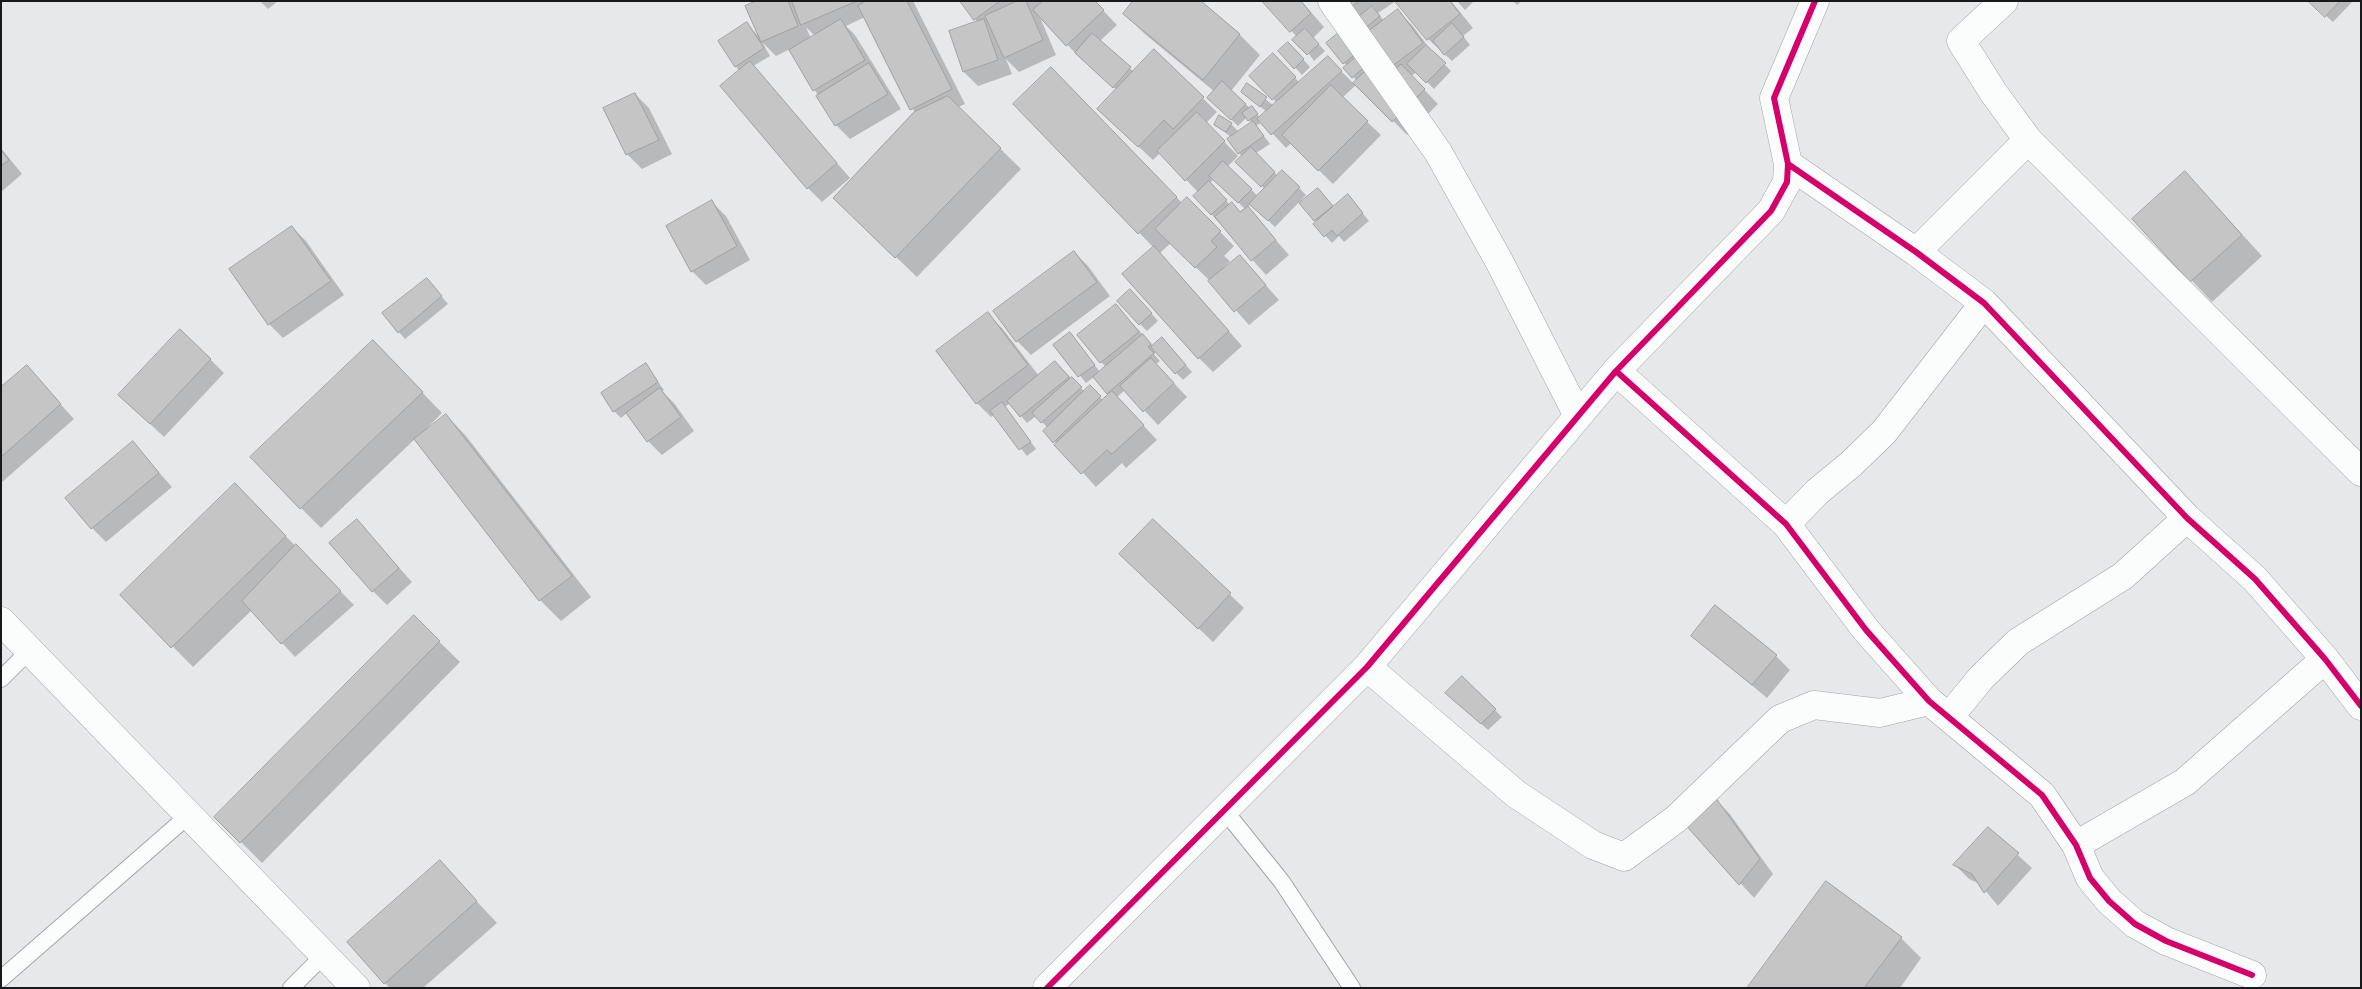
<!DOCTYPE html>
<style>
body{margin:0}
#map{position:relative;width:2362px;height:989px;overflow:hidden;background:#e6e8ea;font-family:"Work Sans",sans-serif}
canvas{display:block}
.frame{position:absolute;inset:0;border:2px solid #18191a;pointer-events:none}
</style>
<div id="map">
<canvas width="2362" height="989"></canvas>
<div class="frame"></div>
</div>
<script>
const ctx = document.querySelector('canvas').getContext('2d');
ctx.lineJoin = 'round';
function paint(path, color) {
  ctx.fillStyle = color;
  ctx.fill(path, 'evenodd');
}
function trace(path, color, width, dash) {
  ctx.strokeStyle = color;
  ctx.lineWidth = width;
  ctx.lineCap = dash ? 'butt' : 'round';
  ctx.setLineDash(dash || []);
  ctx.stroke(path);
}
const shadow = new Path2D(`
 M 260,1 L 278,1 L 268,9 Z
 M 760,1 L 913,1 L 965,104 L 958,107 L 1021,169 L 917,277 L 855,218 L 915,113 L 865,17 L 846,26 L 855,35 L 901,109 L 850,139 L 836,125 L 790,49 L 776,56 L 762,42 L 770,56 L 753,66 L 850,178 L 822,202 L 808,188 L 736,66 L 747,24 L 761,39 ZM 806,27 L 815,36 L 811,39 Z
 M 962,1 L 1094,1 L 1117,25 L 1100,41 L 1134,72 L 1154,51 L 1217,112 L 1206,123 L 1238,156 L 1227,167 L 1258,196 L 1265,189 L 1237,162 L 1242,157 L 1229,139 L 1231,137 L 1215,125 L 1231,124 L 1239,132 L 1252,123 L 1247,117 L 1238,126 L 1209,98 L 1215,92 L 1145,34 L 1124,14 L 1199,1 L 1240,35 L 1260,55 L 1231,91 L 1261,118 L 1267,112 L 1242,92 L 1247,85 L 1274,106 L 1277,103 L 1251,76 L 1273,55 L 1300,83 L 1328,58 L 1354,84 L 1357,81 L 1345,68 L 1348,66 L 1344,63 L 1352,24 L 1334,1 L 1396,1 L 1378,13 L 1384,21 L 1398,11 L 1412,25 L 1433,53 L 1451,71 L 1434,89 L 1417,72 L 1411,76 L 1438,104 L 1407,135 L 1357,84 L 1342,98 L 1381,135 L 1333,184 L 1291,143 L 1286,148 L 1262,122 L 1256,126 L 1270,144 L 1256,153 L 1278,176 L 1282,171 L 1306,195 L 1275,227 L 1251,204 L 1247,207 L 1289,255 L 1266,275 L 1195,196 L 1198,192 L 1160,153 L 1153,160 L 1113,123 L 1117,90 L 1081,59 L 1039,15 L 1056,55 L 1019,72 L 1006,59 L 1012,74 L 978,86 L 964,72 L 951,32 L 978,23 ZM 1214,179 L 1245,209 L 1241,213 L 1230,205 L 1210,183 Z
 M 1264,1 L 1301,1 L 1324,27 L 1313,38 L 1325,51 L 1314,61 L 1297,37 Z
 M 1397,1 L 1451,1 L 1473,28 L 1463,36 L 1470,45 L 1452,61 L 1428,39 Z
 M 1457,1 L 1474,1 L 1465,10 Z
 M 1513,1 L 1522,1 L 1517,5 Z
 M 2310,1 L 2353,1 L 2333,22 Z
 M 1295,50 L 1310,67 L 1302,75 L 1280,51 Z
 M 1072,89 L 1182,203 L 1187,198 L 1234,246 L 1224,256 L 1230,261 L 1224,267 L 1226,268 L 1240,256 L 1279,300 L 1249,325 L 1210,281 L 1171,243 L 1160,253 L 1242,346 L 1213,372 L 1199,358 L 1154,248 L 1015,104 Z
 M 635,94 L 649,108 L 672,154 L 642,169 L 628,155 L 605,109 Z
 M 1,148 L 22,174 L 1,192 Z
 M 2205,194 L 2262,256 L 2212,302 L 2134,219 Z
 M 1324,196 L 1334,208 L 1354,203 L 1369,221 L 1344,242 L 1339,236 L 1332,243 L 1315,224 L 1317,222 L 1301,203 Z
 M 712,202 L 726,216 L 750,260 L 706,285 L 692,271 Z
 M 292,227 L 306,241 L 344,295 L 283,338 L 269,324 Z
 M 1074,252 L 1088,266 L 1110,296 L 1031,355 L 1017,341 Z
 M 427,279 L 448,304 L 405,339 L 399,332 Z
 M 1137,297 L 1158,321 L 1147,331 L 1140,324 Z
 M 1116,305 L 1153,346 L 1168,345 L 1192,372 L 1183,380 L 1157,352 L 1154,354 L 1160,361 L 1156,364 L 1187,397 L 1158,425 L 1125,390 L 1117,397 L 1157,440 L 1126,468 L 1122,463 L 1096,487 L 1045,431 L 1048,428 L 1036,416 L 1027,423 L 1010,403 L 1005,407 L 1036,449 L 1027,456 L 994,415 L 991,417 L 977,403 L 988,314 L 1002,328 L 1039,376 L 1062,369 L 1085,392 L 1090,387 L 1103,400 L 1110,395 L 1094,377 L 1086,383 L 1055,345 L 1076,341 L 1100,372 L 1106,367 L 1101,362 Z
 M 210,359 L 224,373 L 164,437 L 134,409 Z
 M 393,362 L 442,413 L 427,428 L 428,429 L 446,415 L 466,436 L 591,597 L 561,621 L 540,600 L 415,439 L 321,528 L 301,508 Z
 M 646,365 L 664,390 L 662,391 L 674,403 L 694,431 L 662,455 L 648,441 L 627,413 L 621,418 L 614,411 Z
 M 26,366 L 74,419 L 1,483 L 1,388 Z
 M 133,443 L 172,487 L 106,542 L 92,528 Z
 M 235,485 L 354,605 L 295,657 L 252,610 L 193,667 L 122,595 Z
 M 357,521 L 412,582 L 387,605 L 373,591 Z
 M 1153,521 L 1244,608 L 1213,642 L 1135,568 Z
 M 414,617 L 460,662 L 262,863 L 216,817 Z
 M 1692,635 L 1776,656 L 1790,670 L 1767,698 Z
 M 1462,677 L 1502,717 L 1488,730 L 1453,699 Z
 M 1715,799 L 1729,813 L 1773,874 L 1754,898 L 1684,821 Z
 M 1988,828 L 2032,868 L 1998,906 L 1980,884 L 1969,879 L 1955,865 Z
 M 440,862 L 497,923 L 423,988 L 390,988 L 385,983 Z
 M 1901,938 L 1921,958 L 1900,988 L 1749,988 Z`);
const building = new Path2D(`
 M 756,1 L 788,1 L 798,26 L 761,42 L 745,6 Z
 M 792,1 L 857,1 L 801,25 Z
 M 866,1 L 907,1 L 952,89 L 910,110 L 858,6 Z
 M 960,1 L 1000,1 L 974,20 Z
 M 1017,1 L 1026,1 L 1043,40 L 1004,58 L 985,16 Z
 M 1043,1 L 1095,1 L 1104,10 L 1066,46 L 1033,10 Z
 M 1133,1 L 1201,1 L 1240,34 L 1203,80 L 1123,14 Z
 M 1262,1 L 1301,1 L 1311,13 L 1290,32 Z
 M 1332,1 L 1360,1 L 1340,14 Z
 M 1395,1 L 1450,1 L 1460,14 L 1427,40 Z
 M 2308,1 L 2340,1 L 2325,17 Z
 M 1372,6 L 1380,16 L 1353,38 L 1362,49 L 1343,64 L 1326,43 Z
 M 1398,9 L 1423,43 L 1391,67 L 1357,40 Z
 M 841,19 L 865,60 L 813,91 L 789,50 Z
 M 984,19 L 998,60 L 963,72 L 949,31 Z
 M 747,22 L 764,48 L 735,67 L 718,41 Z
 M 1452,23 L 1464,37 L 1444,55 L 1433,41 Z
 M 1305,28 L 1319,44 L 1307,55 L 1292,40 Z
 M 1092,33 L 1131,67 L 1113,88 L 1075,53 Z
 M 1288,42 L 1304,59 L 1294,69 L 1278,51 Z
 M 1426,45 L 1446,63 L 1426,83 L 1407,64 Z
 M 1154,49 L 1204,97 L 1173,129 L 1164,120 L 1138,147 L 1097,109 Z
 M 1362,52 L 1371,61 L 1352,78 L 1343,68 Z
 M 1273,53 L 1296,77 L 1272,100 L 1249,76 Z
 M 1328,56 L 1342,71 L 1271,135 L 1257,119 Z
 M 1379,58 L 1392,72 L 1401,64 L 1425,89 L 1392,122 L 1353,83 Z
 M 750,61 L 837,163 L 807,189 L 720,86 Z
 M 869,63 L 888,94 L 835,126 L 816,96 Z
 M 1051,67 L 1177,197 L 1138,234 L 1013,104 Z
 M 1222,81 L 1246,104 L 1231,120 L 1207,98 Z
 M 1247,83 L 1267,97 L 1260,107 L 1241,92 Z
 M 1331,85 L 1368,121 L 1318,171 L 1282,135 Z
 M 635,93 L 659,140 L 626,155 L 603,108 Z
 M 948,96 L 1001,148 L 895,258 L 833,198 L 914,112 Z
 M 1252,106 L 1258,114 L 1248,121 L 1242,113 Z
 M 1197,112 L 1225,141 L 1185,181 L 1157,151 Z
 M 1219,115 L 1232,123 L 1226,132 L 1214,125 Z
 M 1253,121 L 1264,136 L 1238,154 L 1227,139 Z
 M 1251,147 L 1275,172 L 1261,187 L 1235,162 Z
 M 1,150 L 9,160 L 1,166 Z
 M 1223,161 L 1252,189 L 1238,203 L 1209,176 Z
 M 1282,170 L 1300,187 L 1268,221 L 1249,204 Z
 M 2185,171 L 2242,235 L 2190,282 L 2132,219 Z
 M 1209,181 L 1227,200 L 1211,215 L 1193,196 Z
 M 1318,188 L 1333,206 L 1314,221 L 1299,203 Z
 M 1348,194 L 1363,213 L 1337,236 L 1332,230 L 1324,237 L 1313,224 Z
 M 1187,197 L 1221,231 L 1211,241 L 1217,247 L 1195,268 L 1155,229 Z
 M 712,200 L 737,246 L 691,272 L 666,226 Z
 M 1232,202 L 1240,212 L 1248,206 L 1276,240 L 1251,261 L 1215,217 Z
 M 292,226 L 331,281 L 268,325 L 229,269 Z
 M 1154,246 L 1229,331 L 1198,359 L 1122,274 Z
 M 1074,251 L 1097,282 L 1016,342 L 993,311 Z
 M 1240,255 L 1266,285 L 1234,312 L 1208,281 Z
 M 427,278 L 442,296 L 398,333 L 382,313 Z
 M 1130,289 L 1152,313 L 1139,325 L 1117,301 Z
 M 1116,304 L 1139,332 L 1100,363 L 1077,335 Z
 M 988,312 L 1028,365 L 976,404 L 936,351 Z
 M 180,329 L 211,359 L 150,424 L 118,395 Z
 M 1070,332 L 1095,365 L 1078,377 L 1053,345 Z
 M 1143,334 L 1151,344 L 1148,347 L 1154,353 L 1107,394 L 1093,377 Z
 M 1162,337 L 1186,365 L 1175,374 L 1151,347 Z
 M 373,340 L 423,392 L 300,509 L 250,457 Z
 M 1151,358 L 1174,383 L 1143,412 L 1120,386 Z
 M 1055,361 L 1069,377 L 1020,417 L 1007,401 Z
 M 646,363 L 658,382 L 613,412 L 601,393 Z
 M 27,365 L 61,404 L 1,457 L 1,387 Z
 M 1072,377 L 1082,387 L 1041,423 L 1032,413 Z
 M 1090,385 L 1101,396 L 1053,443 L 1043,431 Z
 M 660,388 L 681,417 L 647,442 L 626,413 Z
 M 1112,391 L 1144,425 L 1112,454 L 1107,450 L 1081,474 L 1054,445 Z
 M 1002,402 L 1031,442 L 1019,450 L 990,411 Z
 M 446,414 L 572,576 L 539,601 L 414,439 Z
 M 133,441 L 159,473 L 91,529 L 65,498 Z
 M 235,483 L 286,536 L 171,648 L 120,595 Z
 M 357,519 L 399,568 L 372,592 L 329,543 Z
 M 1153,519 L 1231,593 L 1198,629 L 1119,554 Z
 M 296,544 L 341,591 L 281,644 L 242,601 Z
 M 1715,605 L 1777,655 L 1752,685 L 1691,636 Z
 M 414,615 L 440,641 L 240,843 L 214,817 Z
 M 1462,676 L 1496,709 L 1481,724 L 1445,693 Z
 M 1715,797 L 1760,859 L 1739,885 L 1682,821 Z
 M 1988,827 L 2019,853 L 1984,893 L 1972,874 L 1953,865 Z
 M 440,860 L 477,901 L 384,984 L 347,942 Z
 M 1826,881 L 1902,937 L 1864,988 L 1747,988 Z`);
const service = new Path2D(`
 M 1,679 L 30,650
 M 1225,811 L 1282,882 L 1352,988
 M 1,979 L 189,815
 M 291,988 L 325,954`);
const minor = new Path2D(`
 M 1332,1 L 1438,152 L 1499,261 L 1578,416
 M 2028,140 L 2361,472
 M 1788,164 L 1916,252 L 1984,303 L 2187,518 L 2255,579 L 2325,659 L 2361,706
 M 1916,252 L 2028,140 L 1993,92 L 1961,41 L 2004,1
 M 1616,371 L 1786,524 L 1866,630 L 1929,701 L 2042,795 L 2076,845 L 2090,878 L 2109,901 L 2135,924 L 2166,941 L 2252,975
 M 1786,524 L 1817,492 L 1851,464 L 1884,432 L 1984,303
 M 1,621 L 356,988
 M 1367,667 L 1516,794 L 1593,845 L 1624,857 L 1676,819 L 1780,719 L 1814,705 L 1880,713 L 1929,701
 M 1949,717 L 1981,678 L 2018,642 L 2123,576 L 2187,518
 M 2076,845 L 2185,782 L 2325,659
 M 1047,988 L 1367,667 L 1616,371 L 1771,211 L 1787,182 L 1788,164 L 1774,98 L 1815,1`);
const cycleway = new Path2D(`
 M 1788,164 L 1916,252 L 1984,303 L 2187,518 L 2255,579 L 2325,659 L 2361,706
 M 1616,371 L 1786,524 L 1866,630 L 1929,701 L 2042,795 L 2076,845 L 2090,878 L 2109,901 L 2135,924 L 2166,941 L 2252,975
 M 1047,988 L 1367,667 L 1616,371 L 1771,211 L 1787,182 L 1788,164 L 1774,98 L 1815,1`);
paint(shadow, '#0003');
paint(building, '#c6c5c6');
trace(building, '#a1a0a1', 1);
trace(service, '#a3a4a6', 18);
trace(minor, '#a3a4a6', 29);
trace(service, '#fbfcfc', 16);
trace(minor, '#fbfcfc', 28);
trace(cycleway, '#d6006c', 6);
</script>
